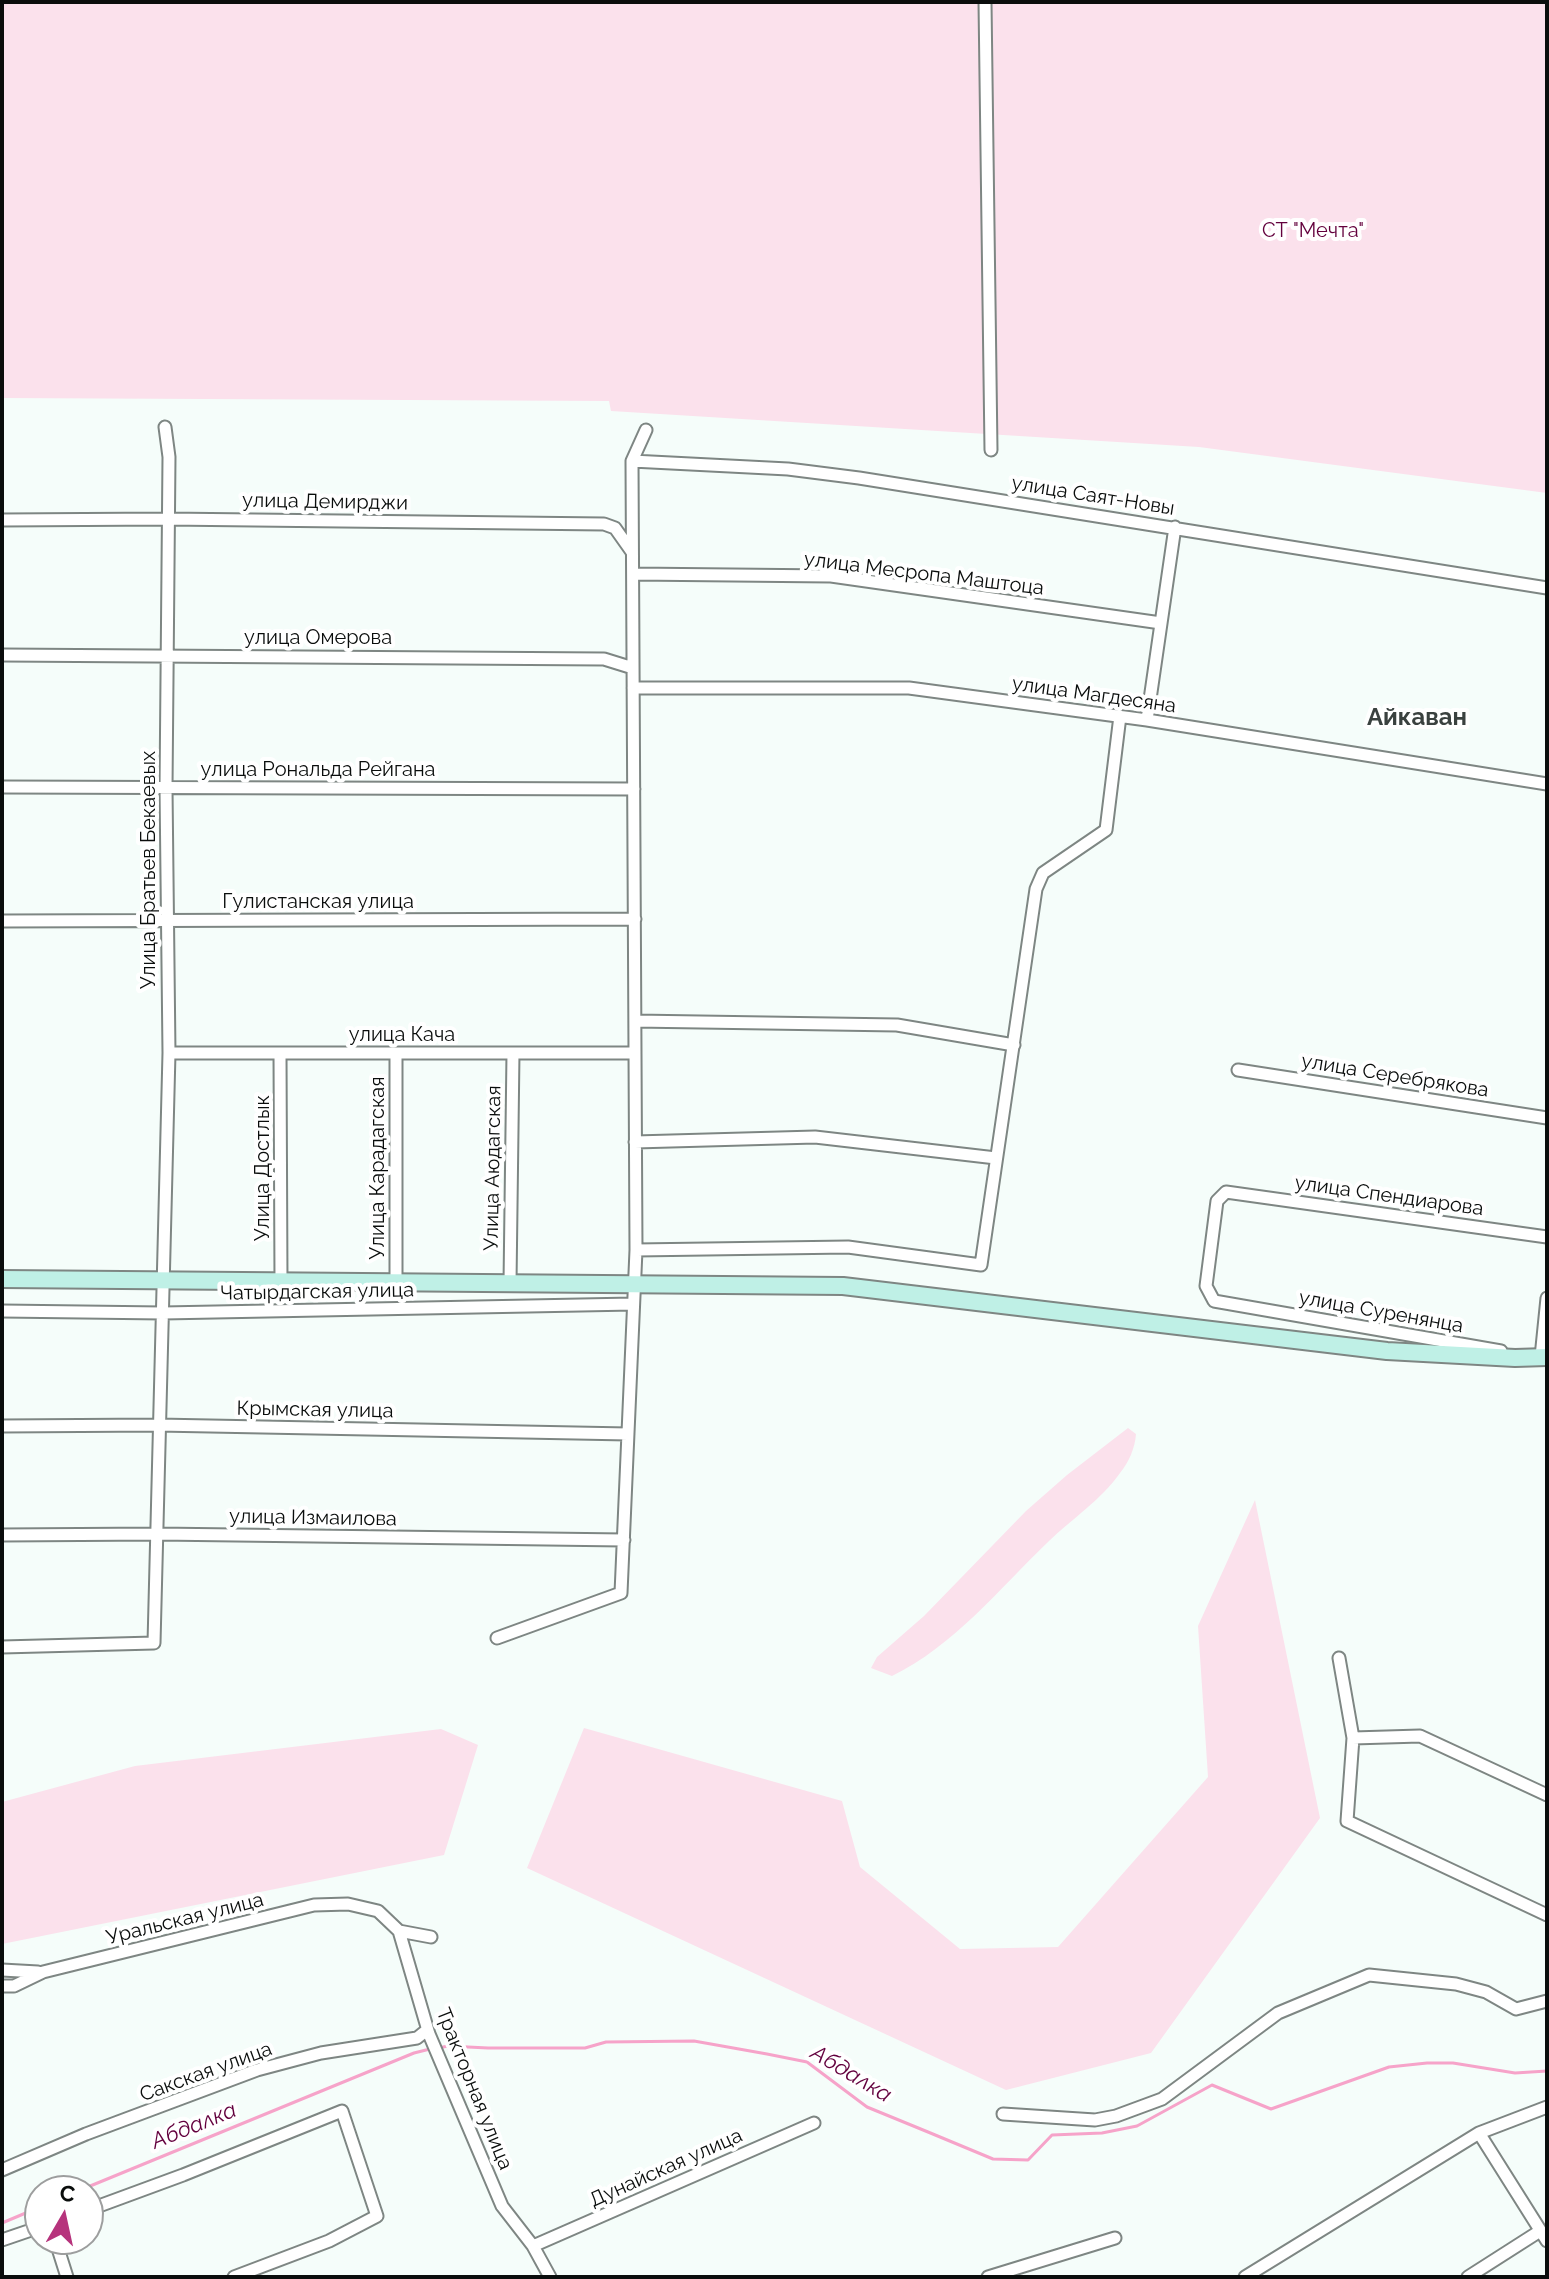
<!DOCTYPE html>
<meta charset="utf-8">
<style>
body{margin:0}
#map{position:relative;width:1549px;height:2279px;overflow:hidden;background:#f5fdfa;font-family:Raleway,sans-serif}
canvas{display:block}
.frame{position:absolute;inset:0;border:4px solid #0a0d0c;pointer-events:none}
.north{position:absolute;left:24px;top:2175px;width:80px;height:80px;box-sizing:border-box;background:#fff;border:2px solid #9d9e9e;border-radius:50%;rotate:9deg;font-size:22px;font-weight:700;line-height:32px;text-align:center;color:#0a0d0c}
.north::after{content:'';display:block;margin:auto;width:28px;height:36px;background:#b6337c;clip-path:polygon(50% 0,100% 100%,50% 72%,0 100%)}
</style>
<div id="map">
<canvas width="1549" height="2279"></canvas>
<div class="frame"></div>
<div class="north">С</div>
</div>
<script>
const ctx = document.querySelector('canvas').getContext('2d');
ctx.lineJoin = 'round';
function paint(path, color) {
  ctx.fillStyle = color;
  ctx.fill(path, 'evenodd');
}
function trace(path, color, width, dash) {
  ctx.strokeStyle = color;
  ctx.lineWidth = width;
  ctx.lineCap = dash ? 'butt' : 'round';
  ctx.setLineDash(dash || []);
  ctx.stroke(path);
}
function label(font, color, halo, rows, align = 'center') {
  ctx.font = font + ' Raleway,sans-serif';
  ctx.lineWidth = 8;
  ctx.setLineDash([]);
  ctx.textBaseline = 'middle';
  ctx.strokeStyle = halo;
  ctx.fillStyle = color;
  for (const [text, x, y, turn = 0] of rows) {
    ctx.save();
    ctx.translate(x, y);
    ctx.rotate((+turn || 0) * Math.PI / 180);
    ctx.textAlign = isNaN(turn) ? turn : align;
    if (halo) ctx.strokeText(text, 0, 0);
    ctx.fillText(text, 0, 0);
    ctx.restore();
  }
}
const green = new Path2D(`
 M 2,2 L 1547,2 L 1547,493 L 1199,447 L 611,411 L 609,401 L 2,398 Z
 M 1128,1428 L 1136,1434 C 1135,1448 1129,1462 1120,1473 C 1102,1499 1072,1519 1049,1541 C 1000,1588 954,1646 892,1676 L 871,1668 L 877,1657 L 924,1616 L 1026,1511 L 1067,1475 Z
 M 1255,1500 L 1320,1818 L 1151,2053 L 1006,2090 L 527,1868 L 584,1728 L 842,1801 L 860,1867 L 960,1949 L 1058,1947 L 1208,1777 L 1198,1626 Z
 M 441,1729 L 478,1745 L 444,1855 L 2,1944 L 2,1802 L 135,1766 Z`);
const stream = new Path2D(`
 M 438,2048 L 448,2046 L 488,2048 L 585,2048 L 606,2042 L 694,2041 L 767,2054 L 807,2062 L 867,2107 L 928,2132 L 993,2159 L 1028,2160 L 1052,2135 L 1102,2133 L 1137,2126 L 1212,2085 L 1271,2109 L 1389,2067 L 1427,2063 L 1453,2063 L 1515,2073 L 1547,2071
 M 78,2191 L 414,2053 L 430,2049
 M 2,2223 L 40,2207`);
const minor = new Path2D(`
 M 985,2 L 991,450
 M 632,461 L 788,469 L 859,478 L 1547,588
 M 2,520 L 167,519 L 604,524 L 615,528 L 632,552
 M 633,574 L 831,576 L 1161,623
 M 2,655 L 604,659 L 633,668
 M 633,688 L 909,688 L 1147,720 L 1547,784
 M 1147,720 L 1175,527
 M 2,787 L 634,789
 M 2,921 L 635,919
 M 635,1021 L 897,1025 L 1014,1045
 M 169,1053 L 635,1053
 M 280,1053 L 281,1282
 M 1238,1070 L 1547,1118
 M 635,1142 L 815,1137 L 996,1158
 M 636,1250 L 848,1247 L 981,1265 L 1036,889 L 1043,873 L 1106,830 L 1120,716
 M 396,1283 L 396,1053
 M 510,1283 L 513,1053
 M 2,1311 L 163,1313 L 633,1304
 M 1501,1351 L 1214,1301 L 1206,1286 L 1217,1201 L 1226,1192 L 1547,1237
 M 1537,1357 L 1541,1357 L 1547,1298
 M 2,1426 L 158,1425 L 628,1434
 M 2,1535 L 158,1534 L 624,1540
 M 497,1638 L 621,1593 L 636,1250 L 632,461 L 646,430
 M 2,1647 L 154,1643 L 169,1053 L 166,788 L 169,457 L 165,427
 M 1339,1658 L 1353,1738 L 1347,1821 L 1547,1915
 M 1353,1738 L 1420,1736 L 1547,1795
 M 399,1931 L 431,1937
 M 2,1970 L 38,1972
 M 2,1986 L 14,1986 L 43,1972 L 314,1905 L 348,1904 L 378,1911 L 399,1931 L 429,2034 L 502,2206 L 533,2246 L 550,2277
 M 1003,2114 L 1095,2120 L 1116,2116 L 1162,2099 L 1278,2013 L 1369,1975 L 1456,1984 L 1486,1992 L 1516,2009 L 1547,2001
 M 1479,2133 L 1547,2241
 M 2,2170 L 86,2134 L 257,2070 L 321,2053 L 417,2038 L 427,2030
 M 88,2210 L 183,2175 L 342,2111 L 377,2216 L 329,2241 L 234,2277
 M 55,2239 L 67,2277
 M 2,2240 L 40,2227
 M 533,2246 L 814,2123
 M 988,2277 L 1115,2238
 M 1245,2277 L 1479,2133 L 1547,2107
 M 1468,2277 L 1540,2231`);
const secondary = new Path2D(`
 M 2,1279 L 843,1286 L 1387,1351 L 1515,1358 L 1547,1357`);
const parkNames = [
 ["СТ \"Мечта\"",1313,231]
];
const streetNames = [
 ["улица Саят-Новы",1093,496,9],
 ["улица Демирджи",325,502,1],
 ["улица Месропа Маштоца",924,574,7],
 ["улица Омерова",318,638],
 ["улица Магдесяна",1094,695,8],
 ["улица Рональда Рейгана",318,770],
 ["Улица Братьев Бекаевых",149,870,-90],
 ["Гулистанская улица",318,902],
 ["улица Кача",402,1035],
 ["улица Серебрякова",1395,1076,9],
 ["Улица Достлык",263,1168,-90],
 ["Улица Карадагская",378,1168,-90],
 ["Улица Аюдагская",493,1168,-89],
 ["улица Спендиарова",1389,1196,8],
 ["Чатырдагская улица",317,1292,-1],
 ["улица Суренянца",1381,1312,10],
 ["Крымская улица",315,1410,1],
 ["улица Измаилова",313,1518,1],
 ["Уральская улица",185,1919,-14],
 ["Сакская улица",206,2072,-20],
 ["Тракторная улица",474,2089,68],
 ["Дунайская улица",666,2168,-24]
];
const waterNames = [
 ["Абдалка",851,2074,31],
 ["Абдалка",194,2126,-22]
];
const quarterNames = [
 ["Айкаван",1417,718]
];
paint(green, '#fbe1ec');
trace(stream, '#f6a3c9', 3);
trace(minor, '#7e8683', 15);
trace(secondary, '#7e8683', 20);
trace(minor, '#fff', 11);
trace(secondary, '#bff0e6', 16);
label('20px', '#63003d', '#fff', parkNames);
label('20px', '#0a0d0c', '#fff', streetNames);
label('italic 22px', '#63003e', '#fff', waterNames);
label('bold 24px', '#3a413f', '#fff', quarterNames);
</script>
